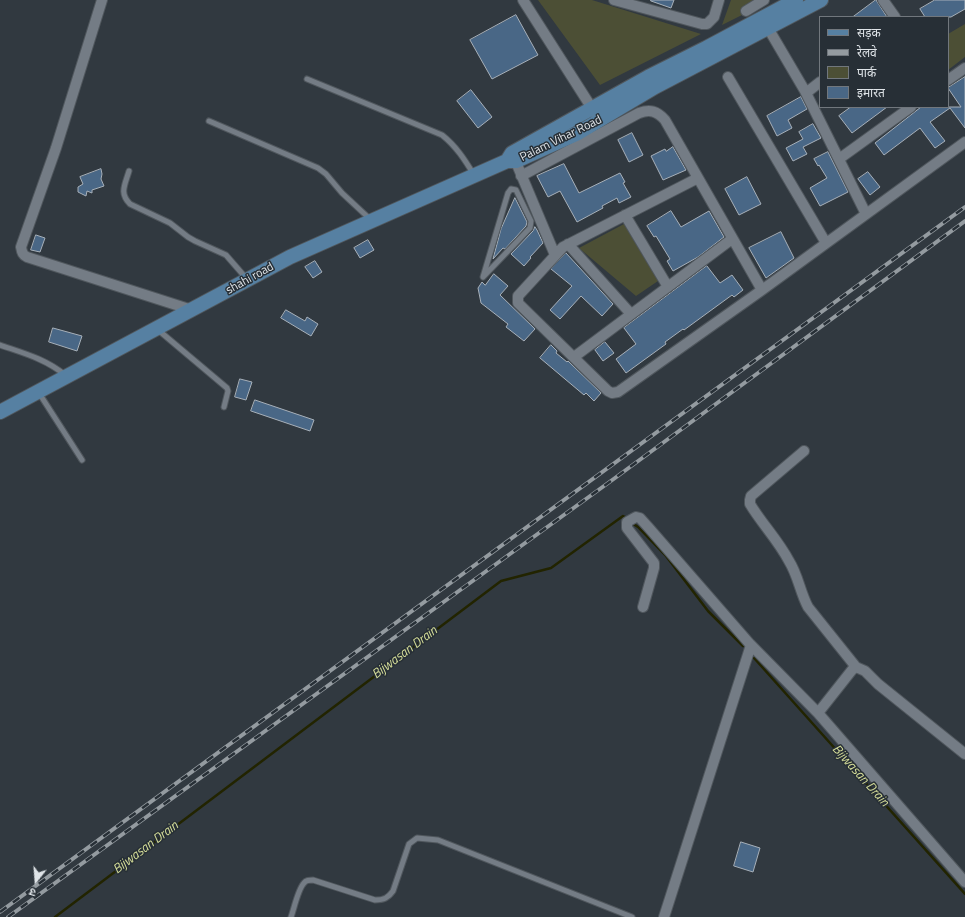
<!DOCTYPE html>
<meta charset="utf-8">
<style>
body{margin:0}
#map{position:relative;width:965px;height:917px;overflow:hidden;background:#313940;font-family:"Titillium Web","Noto Sans Devanagari",sans-serif}
canvas{display:block}
.legend{position:absolute;left:819px;top:16px;width:130px;height:92px;box-sizing:border-box;background:#272f36;border:1px solid #71777d;margin:0;padding:5px 7px;list-style:none;font-size:12px;color:#dfe4e8}
.legend li{display:flex;align-items:center;gap:8px;height:20px}
.legend b{width:20px;border:1px solid #71777d}
.north{position:absolute;left:16px;top:861px;width:40px;height:40px;-webkit-text-stroke:3px #272f36;paint-order:stroke;rotate:197deg;font-size:11px;font-weight:700;line-height:16px;text-align:center;color:#dfe4e8}
.north::after{content:'';display:block;margin:auto;width:14px;height:18px;background:#dfe4e8;clip-path:polygon(50% 0,100% 100%,50% 72%,0 100%)}
</style>
<div id="map">
<canvas width="965" height="917"></canvas>
<ul class="legend">
<li><b style="height:5px;background:#5680a2"></b>सड़क</li>
<li><b style="height:5px;background:#949ba0"></b>रेलवे</li>
<li><b style="height:11px;background:#4c4f35"></b>पार्क</li>
<li><b style="height:11px;background:#496786"></b>इमारत</li>
</ul>
<div class="north">उ</div>
</div>
<script>
const ctx = document.querySelector('canvas').getContext('2d');
ctx.lineJoin = 'round';
function paint(path, color) {
  ctx.fillStyle = color;
  ctx.fill(path, 'evenodd');
}
function trace(path, color, width, dash) {
  ctx.strokeStyle = color;
  ctx.lineWidth = width;
  ctx.lineCap = dash ? 'butt' : 'round';
  ctx.setLineDash(dash || []);
  ctx.stroke(path);
}
function label(font, color, halo, rows, align = 'center') {
  ctx.font = font + ' "Titillium Web",sans-serif';
  ctx.lineWidth = 3;
  ctx.setLineDash([]);
  ctx.textBaseline = 'middle';
  ctx.strokeStyle = halo;
  ctx.fillStyle = color;
  for (const [text, x, y, turn = 0] of rows) {
    ctx.save();
    ctx.translate(x, y);
    ctx.rotate((+turn || 0) * Math.PI / 180);
    ctx.textAlign = isNaN(turn) ? turn : align;
    if (halo) ctx.strokeText(text, 0, 0);
    ctx.fillText(text, 0, 0);
    ctx.restore();
  }
}
const green = new Path2D(`
 M 538,0 L 592,0 L 701,34 L 600,85 Z
 M 731,0 L 759,0 L 762,5 L 722,25 Z
 M 965,24 L 965,57 L 948,70 L 948,34 Z
 M 624,224 L 658,281 L 636,296 L 579,248 Z`);
const stream = new Path2D(`
 M 632,523 L 638,527 L 666,556 L 708,611 L 743,646
 M 754,658 L 965,894
 M 55,917 L 501,581 L 551,568 L 623,516 L 627,518`);
const building = new Path2D(`
 M 651,0 L 674,0 L 671,8 L 651,1 Z
 M 876,0 L 887,17 L 853,17 Z
 M 935,0 L 965,0 L 965,9 L 951,17 L 925,17 L 920,9 Z
 M 516,15 L 538,55 L 492,79 L 470,40 Z
 M 965,77 L 965,128 L 950,108 L 930,122 L 945,141 L 935,148 L 920,128 L 884,155 L 875,143 L 921,107 L 961,107 L 948,88 Z
 M 471,90 L 492,117 L 478,128 L 457,101 Z
 M 801,97 L 807,109 L 788,120 L 792,128 L 777,136 L 767,116 Z
 M 851,107 L 887,107 L 852,133 L 839,116 Z
 M 813,124 L 821,138 L 803,147 L 807,154 L 793,161 L 786,148 L 803,139 L 799,132 Z
 M 632,133 L 643,155 L 629,162 L 618,140 Z
 M 673,147 L 686,170 L 663,180 L 651,156 L 665,149 L 666,151 Z
 M 828,152 L 848,192 L 820,206 L 810,188 L 827,178 L 819,165 L 818,166 L 814,159 Z
 M 564,164 L 579,193 L 620,173 L 625,182 L 623,183 L 631,197 L 619,203 L 617,198 L 602,206 L 603,208 L 577,222 L 560,191 L 548,197 L 537,176 Z
 M 101,169 L 102,174 L 101,179 L 104,186 L 92,190 L 92,193 L 87,191 L 86,196 L 78,192 L 78,187 L 83,184 L 80,177 Z
 M 868,172 L 880,187 L 870,195 L 858,179 Z
 M 747,177 L 761,204 L 739,215 L 725,189 Z
 M 515,198 L 527,222 L 526,226 L 505,249 L 503,248 L 493,259 L 501,229 Z
 M 671,211 L 681,227 L 709,211 L 724,237 L 698,257 L 673,271 L 667,261 L 670,259 L 656,236 L 654,237 L 647,226 Z
 M 535,227 L 537,230 L 543,243 L 530,257 L 531,258 L 524,266 L 511,254 L 533,231 Z
 M 781,232 L 794,258 L 766,278 L 749,248 Z
 M 36,235 L 45,238 L 40,252 L 31,250 Z
 M 368,240 L 374,250 L 360,258 L 354,248 Z
 M 566,253 L 613,304 L 602,316 L 581,296 L 560,319 L 550,310 L 572,286 L 551,269 Z
 M 315,261 L 322,272 L 313,278 L 305,267 Z
 M 707,266 L 720,283 L 732,275 L 743,290 L 734,297 L 732,295 L 684,330 L 683,329 L 665,342 L 666,344 L 626,373 L 616,359 L 636,344 L 624,328 Z
 M 494,274 L 508,286 L 500,295 L 535,329 L 524,341 L 506,327 L 508,324 L 481,303 L 478,288 L 482,282 L 485,285 Z
 M 286,310 L 305,321 L 307,317 L 318,324 L 311,336 L 281,318 Z
 M 53,328 L 82,336 L 77,351 L 49,342 Z
 M 605,342 L 614,353 L 603,361 L 595,350 Z
 M 551,345 L 557,351 L 556,353 L 567,362 L 568,361 L 601,393 L 594,401 L 586,393 L 584,395 L 540,358 Z
 M 240,379 L 252,382 L 246,400 L 235,397 Z
 M 255,400 L 314,420 L 310,431 L 251,411 Z
 M 741,842 L 760,848 L 753,872 L 734,866 Z`);
const lane = new Path2D(`
 M 307,79 L 442,135 C 456,146 465,160 474,175
 M 209,121 L 318,168 L 326,174 L 342,193 L 371,220
 M 129,171 C 125,185 119,193 130,204 L 170,223 L 188,237 L 195,241 L 226,255 L 246,278
 M 511,189 L 516,190 L 531,221 L 530,228 L 483,277 L 508,193 Z
 M 157,329 L 227,388 L 228,391 L 224,407
 M 0,345 C 23,353 46,359 65,375
 M 39,393 L 82,460
 M 291,917 C 294,909 298,889 304,883 C 306,880 309,880 313,880 L 375,900 C 384,900 388,898 393,891 L 409,844 L 417,838 L 438,840 L 632,917`);
const street = new Path2D(`
 M 102,0 L 56,148 L 21,247 C 22,253 23,255 27,257 L 192,310
 M 523,0 L 595,113
 M 614,0 L 702,24 L 707,24 L 714,17 L 719,0
 M 883,0 L 895,17
 M 746,11 L 764,0
 M 768,28 L 805,91 L 866,214
 M 728,77 L 826,243
 M 948,80 L 965,68
 M 806,93 L 820,82
 M 513,155 L 555,255
 M 839,159 L 911,107
 M 521,176 L 639,113 C 650,109 657,111 665,120 L 762,290
 M 698,178 L 563,247 L 518,296 L 518,303 L 608,391 L 612,393 L 618,392 L 762,290 L 965,142
 M 625,215 L 668,287
 M 568,244 L 631,314
 M 574,357 L 732,239
 M 804,451 L 751,496 L 750,500 L 750,504 C 762,524 778,540 789,561 C 798,575 800,592 808,607 L 856,667 L 865,671 L 878,684 L 965,754
 M 643,607 L 654,568 L 654,563 L 627,528 L 627,522 L 636,517 L 640,518 L 649,528 L 749,643 L 818,713 L 965,882
 M 818,713 L 852,670 L 856,667
 M 664,917 L 751,645`);
const secondary = new Path2D(`
 M 507,161 L 512,153 L 648,77 L 706,48 L 796,0
 M 0,412 L 290,257 L 507,161 L 516,161 L 578,133 L 655,87 L 821,0`);
const rail = new Path2D(`
 M 0,912 L 965,207
 M 8,917 L 615,478 L 965,221`);
const streetNames = [
 ["Palam Vihar Road",561,139,-26],
 ["shahi road",250,279,-29]
];
const waterNames = [
 ["Bijwasan Drain",405,653,-37],
 ["Bijwasan Drain",860,776,48],
 ["Bijwasan Drain",146,848,-37]
];
paint(green, '#4c4f35');
trace(stream, '#222400', 2.5);
paint(building, '#496786');
trace(building, '#a7b0b9', 1);
trace(lane, '#50575d', 7);
trace(street, '#50575d', 12);
trace(secondary, '#50575d', 16);
trace(lane, '#747c85', 5);
trace(street, '#747c85', 10);
trace(secondary, '#5680a2', 14);
trace(rail, '#949ba0', 4);
trace(rail, '#272f36', 2.5, [8]);
label('12px', '#dfe4e8', '#272f36', streetNames);
label('italic 13px', '#d6de99', '#272f36', waterNames);
</script>
